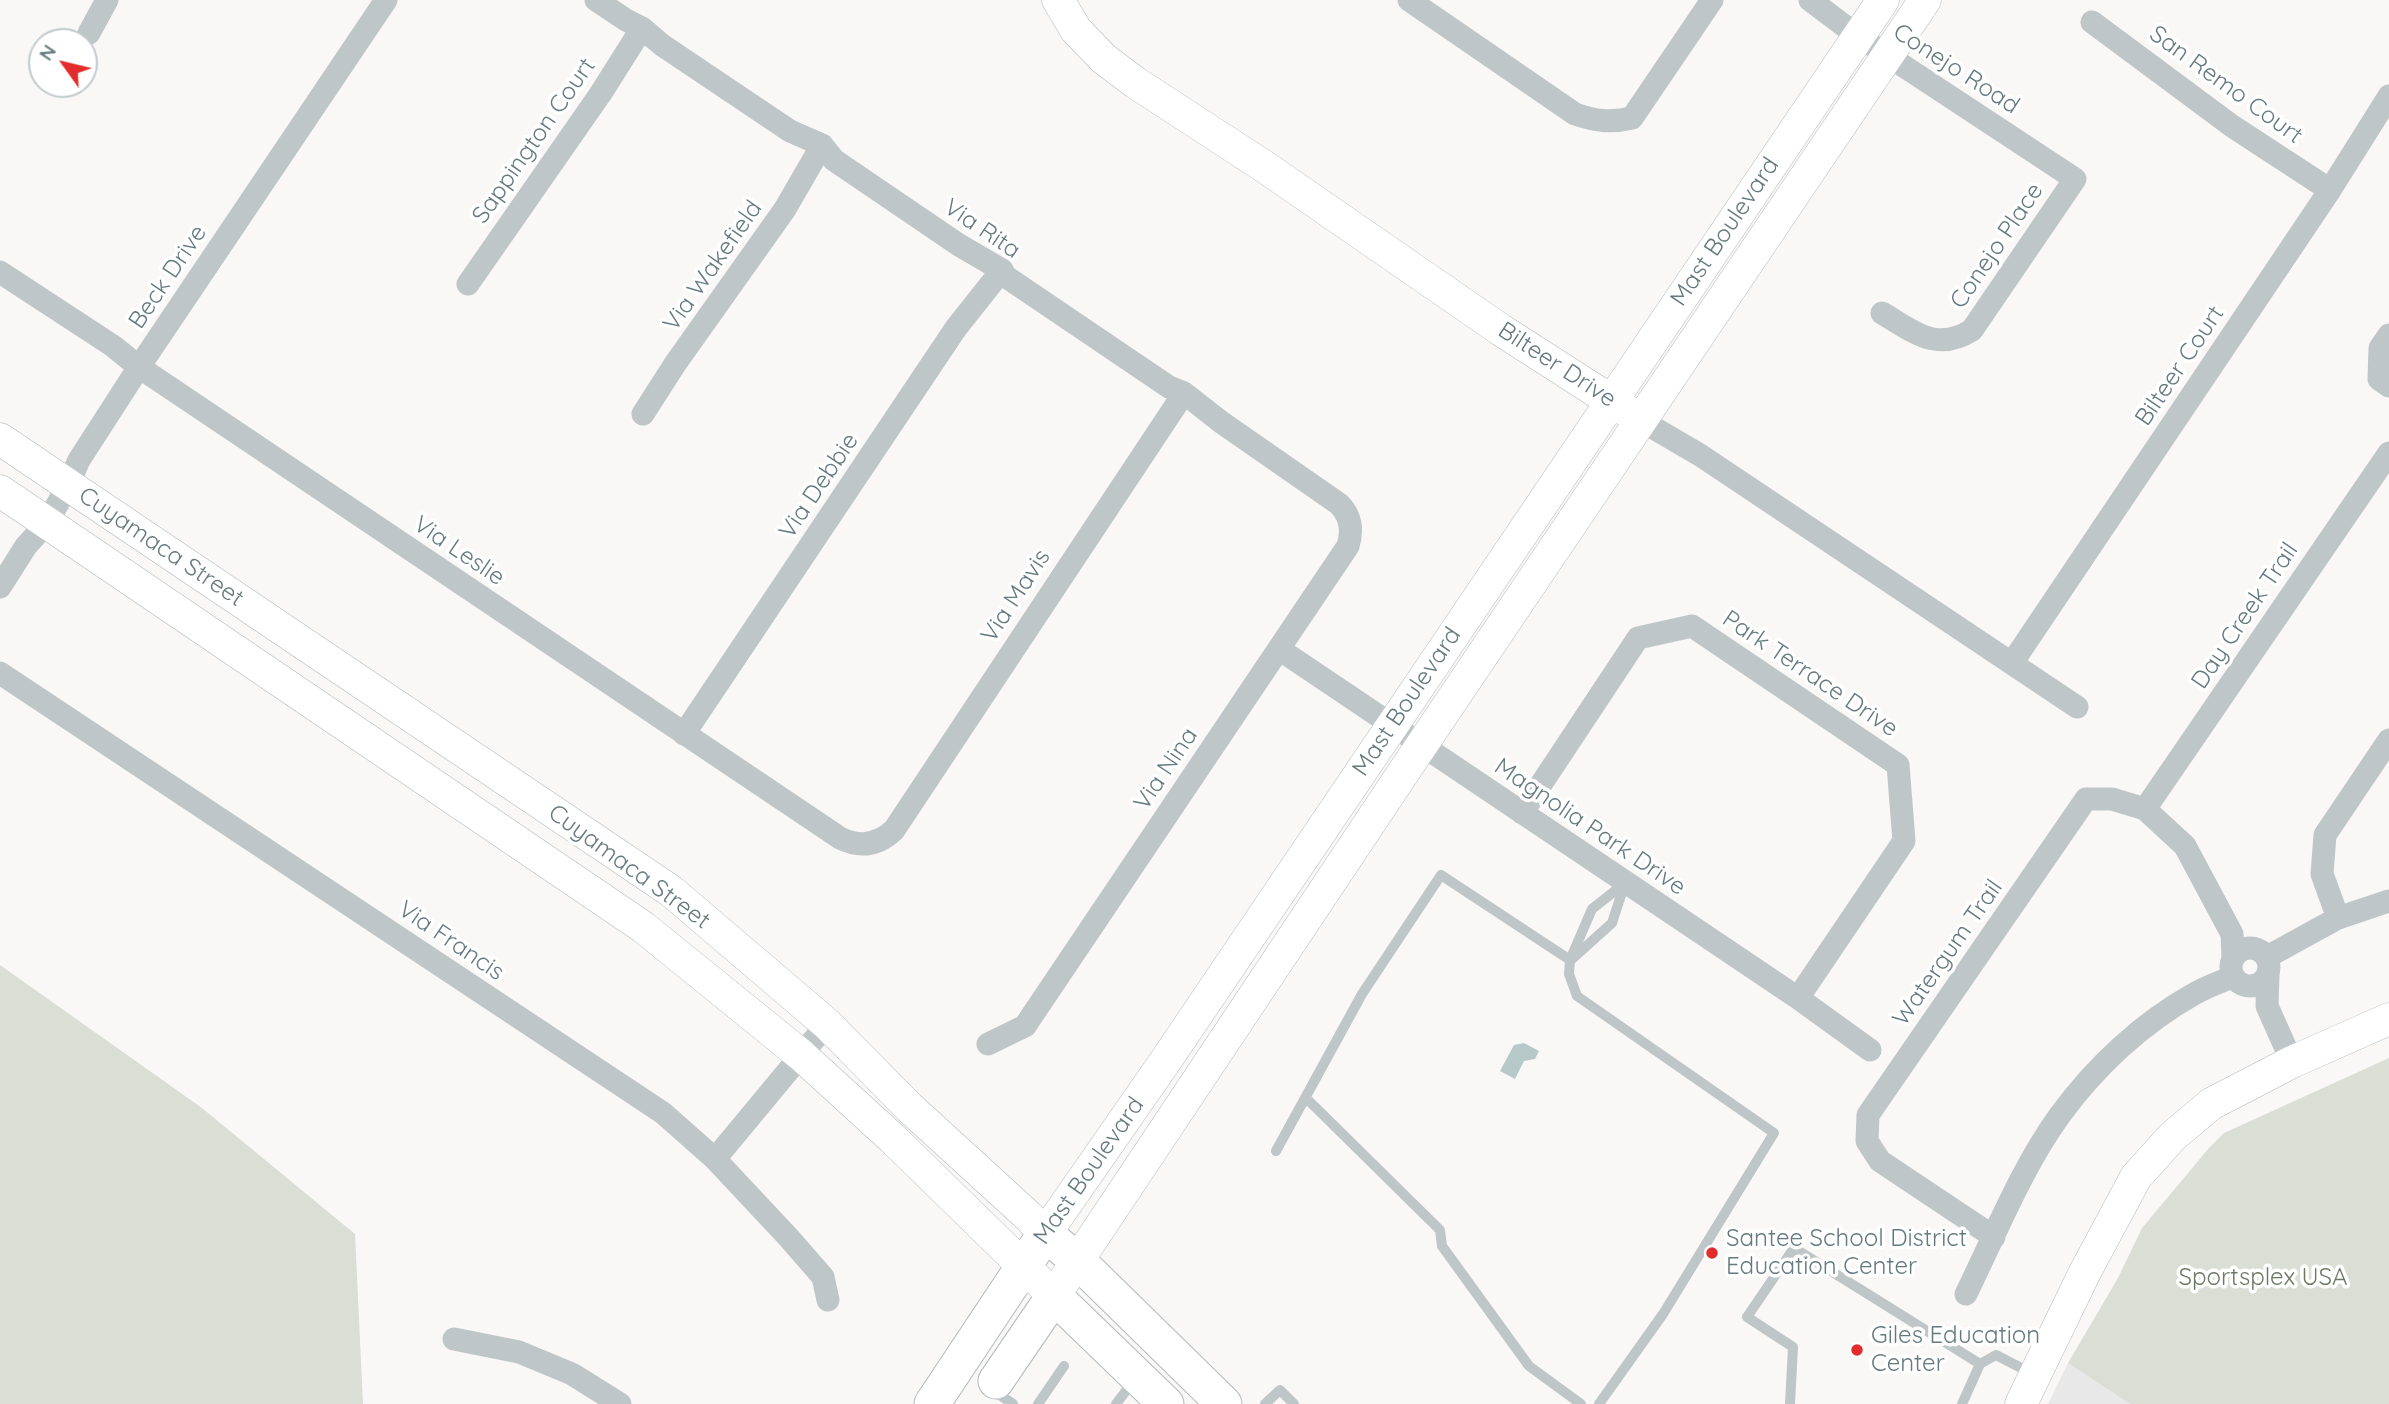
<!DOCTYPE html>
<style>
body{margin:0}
#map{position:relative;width:2389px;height:1404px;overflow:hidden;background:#f9f8f6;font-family:Quicksand,sans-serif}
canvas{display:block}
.north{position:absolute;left:28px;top:28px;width:70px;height:70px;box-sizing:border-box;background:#fff;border:2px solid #c1cacd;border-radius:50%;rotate:304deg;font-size:19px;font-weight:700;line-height:28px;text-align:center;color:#647a81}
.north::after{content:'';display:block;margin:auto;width:24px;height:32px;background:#e32d2c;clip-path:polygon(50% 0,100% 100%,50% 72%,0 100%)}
</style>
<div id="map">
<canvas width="2389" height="1404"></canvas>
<div class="north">N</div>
</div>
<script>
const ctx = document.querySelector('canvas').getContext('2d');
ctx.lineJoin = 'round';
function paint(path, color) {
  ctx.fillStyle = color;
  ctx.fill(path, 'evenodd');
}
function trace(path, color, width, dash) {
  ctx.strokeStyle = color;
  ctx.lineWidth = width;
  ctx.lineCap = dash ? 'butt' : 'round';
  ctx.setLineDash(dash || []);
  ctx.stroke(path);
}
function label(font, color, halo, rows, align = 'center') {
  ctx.font = font + ' Quicksand,sans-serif';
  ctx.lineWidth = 7;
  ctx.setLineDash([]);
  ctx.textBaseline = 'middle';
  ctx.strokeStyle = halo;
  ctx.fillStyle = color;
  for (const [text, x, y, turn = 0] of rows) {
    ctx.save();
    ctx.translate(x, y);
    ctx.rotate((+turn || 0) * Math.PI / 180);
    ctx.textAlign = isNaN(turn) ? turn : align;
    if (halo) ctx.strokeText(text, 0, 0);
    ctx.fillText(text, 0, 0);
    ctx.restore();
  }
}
const built = new Path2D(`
 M 2068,1363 L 2130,1404 L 2048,1404 Z`);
const green = new Path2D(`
 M 0,965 L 202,1108 L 355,1234 L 363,1404 L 0,1404 Z
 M 2389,1058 L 2389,1404 L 2130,1404 L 2068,1363 L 2118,1278 L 2142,1228 L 2209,1148 L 2224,1133 Z`);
const water = new Path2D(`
 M 1524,1043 L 1539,1051 L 1535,1059 L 1524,1061 L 1515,1079 L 1500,1071 L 1514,1045 Z`);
const lane = new Path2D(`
 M 1572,959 L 1612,923 L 1625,883
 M 1306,1098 L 1440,1230 L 1442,1246 L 1529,1366 L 1581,1404
 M 1276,1151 L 1362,994 L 1441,875 L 1570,960
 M 991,1389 L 1013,1404
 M 1038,1404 L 1064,1366
 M 1116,1404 L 1135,1379
 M 1265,1404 L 1280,1390 L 1294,1404
 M 1599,1404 L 1663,1314 L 1774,1133 L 1577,996 L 1569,974 L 1570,960 L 1592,909 L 1625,883
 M 1790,1404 L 1793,1347 L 1747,1317 L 1794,1248 L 1980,1364 L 1996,1355 L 2031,1373
 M 1962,1404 L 1980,1364`);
const street = new Path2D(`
 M 596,0 L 626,20 L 642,28 L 662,45 L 790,131 L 822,145 L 834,160 L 959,245 L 1002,270 L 1005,276 L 1169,387 L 1184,393 L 1221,422 L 1339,504 C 1351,516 1353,530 1348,546 L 1025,1026 L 988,1044
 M 1409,0 L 1575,114 C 1595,121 1611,123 1632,118 L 1712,0
 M 1810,0 L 1858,36 L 2075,179 L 1972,330 C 1936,353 1913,331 1882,313
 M 2092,22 L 2232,126 L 2330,190
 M 89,33 L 107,0
 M 0,272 L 113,346 L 139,367 L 840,838 C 860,848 878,845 894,830 L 1184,393
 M 468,284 L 601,93 L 642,28
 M 2389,335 L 2380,348 L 2379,379 L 2389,386
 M 643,414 L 675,364 L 785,209 L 822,145
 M 1640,420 L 1700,455 L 2077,707
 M 0,587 L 26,546 L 47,523 L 68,485 L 79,460 L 139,367 L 386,0
 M 1279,649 L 1798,998 L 1870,1050
 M 2012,663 L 2330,190 L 2389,96
 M 0,673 L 663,1113 L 715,1159 L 789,1238 L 823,1277 L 828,1300
 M 684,734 L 956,328 L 1002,270
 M 2145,809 L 2389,453
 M 1522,813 L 1638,638 L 1692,626 L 1898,765 L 1904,841 L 1798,998
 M 2338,918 L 2322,874 L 2325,835 L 2389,740
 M2231 967a19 19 0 1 1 38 0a19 19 0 1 1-38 0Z
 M 2267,957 L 2338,918 L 2389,901
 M 2268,975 L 2267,1006 L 2292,1062
 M 715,1159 L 827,1024
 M 1994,1237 L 1880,1161 L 1867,1141 L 1868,1115 L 2086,799 L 2112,799 L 2145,809 L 2185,846 L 2232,934 L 2233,958
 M 1966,1294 C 1995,1235 2022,1167 2060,1115 C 2095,1067 2142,1023 2194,994 C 2206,987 2220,982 2232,977
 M 454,1339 L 519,1352 L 572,1374 L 620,1404`);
const secondary = new Path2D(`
 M 1058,0 L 1076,30 L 1104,59 L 1136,83 L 1265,167 L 1501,330 L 1627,411
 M 0,439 L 671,891 L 827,1024 L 910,1108 L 1027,1215 L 1045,1234 L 1164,1063 L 1883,0
 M 0,491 L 643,927 L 801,1055 L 892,1138 L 1054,1296 L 1421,746 L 1925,0
 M 2021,1404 L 2085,1272 L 2136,1177 L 2172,1137 L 2211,1104 L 2292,1062 L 2389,1019`);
const primary = new Path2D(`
 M 996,1381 L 1054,1296 L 1166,1404
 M 932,1404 L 1045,1234 L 1076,1259 L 1224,1404`);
const markers = [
 [1712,1253,7,"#e32d2c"],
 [1857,1350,7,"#e32d2c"]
];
const streetNames = [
 ["Conejo Road",1956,69,33],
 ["San Remo Court",2226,85,36],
 ["Sappington Court",534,141,-55],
 ["Via Rita",982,229,34],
 ["Mast Boulevard",1725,232,-56],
 ["Conejo Place",1997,246,-56],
 ["Via Wakefield",713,266,-55],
 ["Beck Drive",168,277,-56],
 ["Bilteer Drive",1557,365,33],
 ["Bilteer Court",2180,366,-56],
 ["Via Debbie",819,486,-56],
 ["Cuyamaca Street",161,547,34],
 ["Via Leslie",459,551,34],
 ["Via Mavis",1016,596,-57],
 ["Day Creek Trail",2245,616,-56],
 ["Park Terrace Drive",1810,674,34],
 ["Mast Boulevard",1407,702,-56],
 ["Via Nina",1166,769,-56],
 ["Magnolia Park Drive",1590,827,34],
 ["Cuyamaca Street",629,867,36],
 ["Via Francis",451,941,34],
 ["Watergum Trail",1948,953,-55],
 ["Mast Boulevard",1089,1171,-55]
];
const poiNames = [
 ["Santee School District",1726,1239],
 ["Education Center",1726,1267],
 ["Giles Education",1871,1336],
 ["Center",1871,1364]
];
const parkNames = [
 ["Sportsplex USA",2263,1278]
];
paint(built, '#e7e8e7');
paint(green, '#daded5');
paint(water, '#b7c8c9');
trace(secondary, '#b2babd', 33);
trace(primary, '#b3babc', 37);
trace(lane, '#bfc6c8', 10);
trace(street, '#bfc6c8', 23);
trace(secondary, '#fff', 32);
trace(primary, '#fff', 35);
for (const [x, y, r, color] of markers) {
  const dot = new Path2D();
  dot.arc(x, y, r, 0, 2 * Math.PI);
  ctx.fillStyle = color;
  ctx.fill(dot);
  trace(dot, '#fff', 2.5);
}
label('24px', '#647a81', '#fff', streetNames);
label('24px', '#647a81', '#fff', poiNames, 'left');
label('24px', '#6c7963', '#fff', parkNames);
</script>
